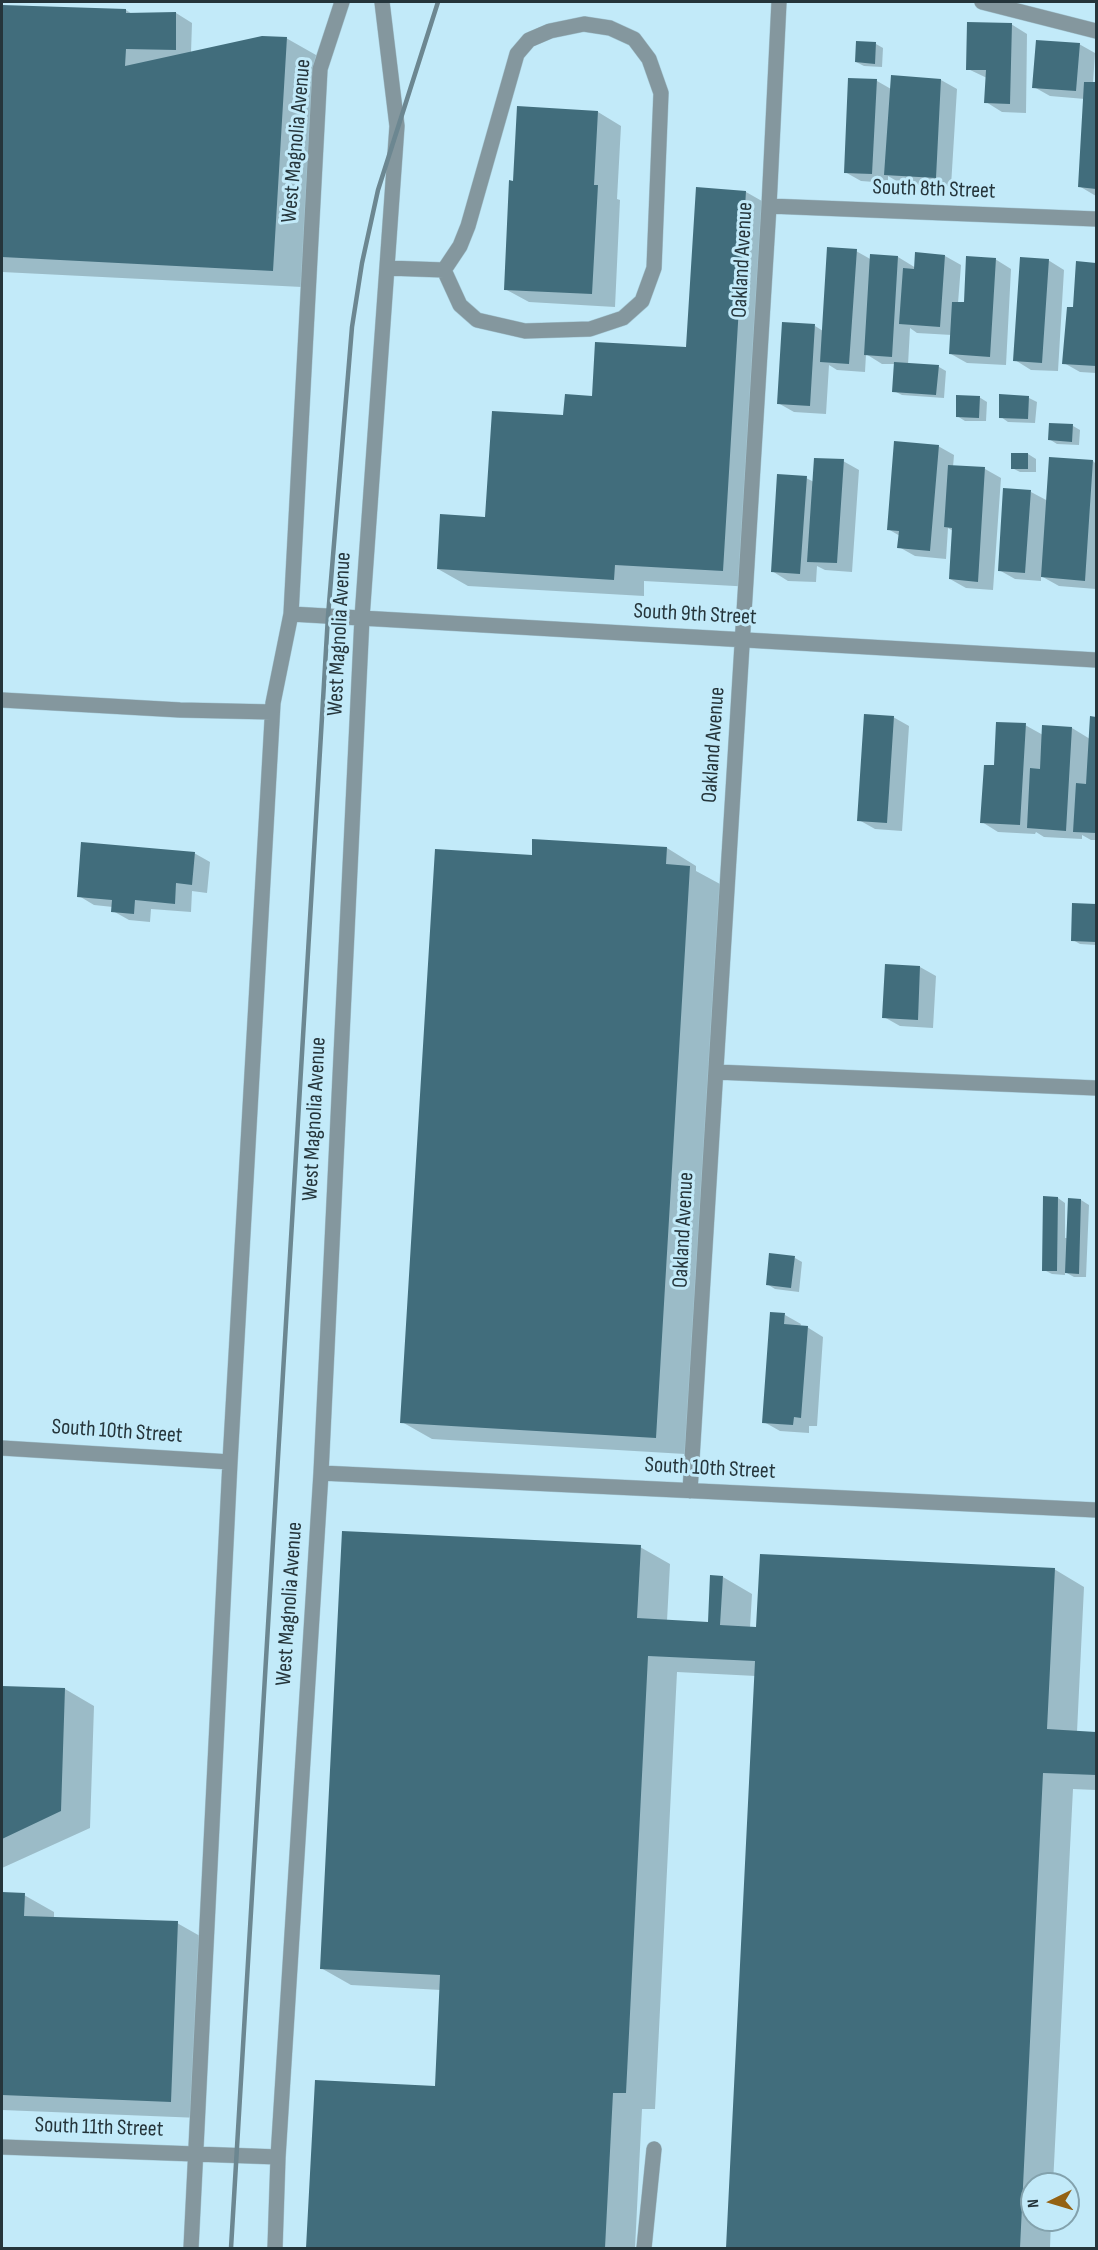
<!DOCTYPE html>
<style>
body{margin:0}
#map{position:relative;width:1098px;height:2250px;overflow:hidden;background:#c2eaf9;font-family:"Sofia Sans Condensed",sans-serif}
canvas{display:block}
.frame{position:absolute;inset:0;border:3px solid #25353b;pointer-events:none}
.north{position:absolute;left:1020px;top:2172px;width:60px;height:60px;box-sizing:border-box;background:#c2eaf9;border:2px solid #83a2ad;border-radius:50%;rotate:265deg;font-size:16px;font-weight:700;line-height:24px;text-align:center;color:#25353b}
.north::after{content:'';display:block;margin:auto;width:21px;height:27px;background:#946213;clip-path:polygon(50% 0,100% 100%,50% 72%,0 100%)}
</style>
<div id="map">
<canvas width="1098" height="2250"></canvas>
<div class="frame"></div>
<div class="north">N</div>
</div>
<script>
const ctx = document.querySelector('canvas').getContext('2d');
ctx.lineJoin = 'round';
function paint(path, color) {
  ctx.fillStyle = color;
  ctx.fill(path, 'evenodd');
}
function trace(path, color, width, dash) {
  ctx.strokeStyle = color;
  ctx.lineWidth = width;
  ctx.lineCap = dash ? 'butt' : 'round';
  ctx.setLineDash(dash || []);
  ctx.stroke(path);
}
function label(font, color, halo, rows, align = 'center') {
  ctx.font = font + ' "Sofia Sans Condensed",sans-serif';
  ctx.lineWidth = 6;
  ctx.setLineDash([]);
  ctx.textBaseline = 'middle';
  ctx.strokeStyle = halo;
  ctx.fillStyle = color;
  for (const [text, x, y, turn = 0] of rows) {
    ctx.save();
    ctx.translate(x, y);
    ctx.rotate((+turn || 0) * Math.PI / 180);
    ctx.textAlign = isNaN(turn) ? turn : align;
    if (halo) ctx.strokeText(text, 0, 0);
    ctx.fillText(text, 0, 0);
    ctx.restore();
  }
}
const shadow = new Path2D(`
 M 2,7 L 126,10 L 132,14 L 176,13 L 192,23 L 191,53 L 286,38 L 316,55 L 302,287 L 2,272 Z
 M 1011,24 L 1027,34 L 1026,113 L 1002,112 L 986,102 L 987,78 L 968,69 Z
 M 876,44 L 883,48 L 882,67 L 864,66 L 856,62 Z
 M 1079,44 L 1095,53 L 1093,84 L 1096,84 L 1096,196 L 1079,186 L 1085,99 L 1050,96 L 1034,87 Z
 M 850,79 L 877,81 L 891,89 L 941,80 L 957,89 L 951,186 L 902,184 L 888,176 L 888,183 L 861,181 L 845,172 Z
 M 598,112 L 621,126 L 617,199 L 620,200 L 615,307 L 529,302 L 505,289 L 514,182 Z
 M 697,189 L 746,192 L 776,209 L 753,587 L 644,581 L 644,596 L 468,586 L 438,569 L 487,518 L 565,417 L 593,398 L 688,349 Z
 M 856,251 L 872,260 L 898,257 L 916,268 L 945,256 L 961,265 L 958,303 L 965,304 L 995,259 L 1011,269 L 1006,365 L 967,363 L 951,354 L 952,335 L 917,333 L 910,328 L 908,365 L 939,367 L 946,371 L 944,398 L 902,395 L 894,391 L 896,364 L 882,364 L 866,354 L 865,372 L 837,370 L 829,365 L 826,414 L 794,412 L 778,403 L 815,326 L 823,331 Z
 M 1048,260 L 1064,270 L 1058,371 L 1031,370 L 1015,360 Z
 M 1078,263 L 1096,264 L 1096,373 L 1080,372 L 1064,363 L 1074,309 Z
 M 979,397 L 987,402 L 986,421 L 965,421 L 957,416 Z
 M 1029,398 L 1037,402 L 1035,423 L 1008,422 L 1001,417 Z
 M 1073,426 L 1080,430 L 1079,445 L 1057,444 L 1049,439 Z
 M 938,446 L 954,455 L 953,467 L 985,469 L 1001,478 L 993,590 L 966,588 L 950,579 L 953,531 L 948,528 L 946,559 L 915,556 L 899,547 L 900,536 L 888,529 Z
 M 1012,454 L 1028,454 L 1036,459 L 1036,472 L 1020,472 L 1012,468 Z
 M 843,461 L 859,470 L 852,572 L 825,570 L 817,566 L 816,582 L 788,581 L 772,571 L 806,478 L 814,482 Z
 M 1093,461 L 1096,464 L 1096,589 L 1059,586 L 1041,576 L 1041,581 L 1015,579 L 999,570 L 1031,492 L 1048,501 Z
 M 893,717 L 909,726 L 902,831 L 875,829 L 859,820 Z
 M 1091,718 L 1096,718 L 1096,840 L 1091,840 L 1082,835 L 1082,839 L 1044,837 L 1036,832 L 1035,834 L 998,832 L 982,822 L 995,767 L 1025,725 L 1043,735 L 1072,728 L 1090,739 Z
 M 667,848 L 696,866 L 696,871 L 720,884 L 685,1454 L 432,1439 L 402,1422 L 533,857 Z
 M 194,853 L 210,862 L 207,893 L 192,891 L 191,912 L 151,909 L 150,922 L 129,920 L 113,911 L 113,907 L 94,905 L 79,896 Z
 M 1074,905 L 1096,906 L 1096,945 L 1080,944 L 1073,940 Z
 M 920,967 L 936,976 L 933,1028 L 900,1026 L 884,1017 Z
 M 1058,1198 L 1065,1203 L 1065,1238 L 1068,1238 L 1081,1200 L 1089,1205 L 1086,1277 L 1074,1277 L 1065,1272 L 1065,1275 L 1052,1274 L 1044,1270 Z
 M 795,1258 L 802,1262 L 799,1292 L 775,1289 L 767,1284 Z
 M 785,1315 L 801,1324 L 800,1327 L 807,1327 L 823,1337 L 817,1426 L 809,1426 L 809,1433 L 780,1431 L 764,1422 Z
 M 640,1547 L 670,1564 L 667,1621 L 710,1623 L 723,1577 L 752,1594 L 750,1628 L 1054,1569 L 1084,1587 L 1077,1732 L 1096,1733 L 1096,1790 L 1073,1789 L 1053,2184 L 1032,2184 L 1032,2220 L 1051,2220 L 1050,2248 L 728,2248 L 756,1676 L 677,1672 L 655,2109 L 642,2109 L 635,2248 L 308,2248 L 316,2081 L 436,2087 L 441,1990 L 351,1985 L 321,1968 Z
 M 2,1687 L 65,1689 L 94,1706 L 90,1828 L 2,1868 Z
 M 2,1894 L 24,1895 L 54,1912 L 54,1918 L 177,1923 L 207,1940 L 200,2118 L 2,2110 Z`);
const building = new Path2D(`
 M 2,5 L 126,9 L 126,13 L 176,12 L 176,50 L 126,49 L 125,66 L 262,36 L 287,37 L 273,271 L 2,257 Z
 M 967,22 L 1012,23 L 1010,104 L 984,103 L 986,70 L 966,70 Z
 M 1036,40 L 1080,43 L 1076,91 L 1032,88 Z
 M 856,41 L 876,42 L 875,64 L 855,62 Z
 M 891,75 L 941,79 L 936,178 L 884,175 Z
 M 848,78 L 877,79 L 872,174 L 844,173 Z
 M 1084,82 L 1096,82 L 1096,189 L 1078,187 Z
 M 517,106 L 598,111 L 594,185 L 598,185 L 592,294 L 504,290 L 509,180 L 513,181 Z
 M 696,187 L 746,191 L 723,571 L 615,565 L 614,580 L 437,569 L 440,514 L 485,517 L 492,411 L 563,415 L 565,394 L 592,396 L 595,342 L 686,347 Z
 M 827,247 L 857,249 L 849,364 L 820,362 Z
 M 915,252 L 945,255 L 940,327 L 899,324 L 903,268 L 914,269 Z
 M 870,254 L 898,256 L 892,357 L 864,355 Z
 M 966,256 L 996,258 L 990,357 L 949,354 L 952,302 L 964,302 Z
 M 1020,257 L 1049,259 L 1042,363 L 1013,361 Z
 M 1076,261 L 1096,263 L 1096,366 L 1062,364 L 1067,307 L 1073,307 Z
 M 782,322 L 815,324 L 810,406 L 777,404 Z
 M 894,362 L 939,365 L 936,395 L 892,392 Z
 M 999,394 L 1029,396 L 1028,419 L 999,418 Z
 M 956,395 L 980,396 L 979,418 L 956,417 Z
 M 1049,423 L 1073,424 L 1072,442 L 1048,440 Z
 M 894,441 L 939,445 L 930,551 L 897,548 L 899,531 L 887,530 Z
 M 1011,453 L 1028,453 L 1028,469 L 1011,469 Z
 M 1049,457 L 1093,460 L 1085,581 L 1041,577 Z
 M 814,458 L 844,459 L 837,563 L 807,562 Z
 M 948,465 L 985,467 L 978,582 L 949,579 L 952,528 L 944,527 Z
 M 777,474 L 807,476 L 800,574 L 771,572 Z
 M 1003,488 L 1031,490 L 1025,573 L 998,571 Z
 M 864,714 L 894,716 L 887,823 L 857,821 Z
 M 1090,716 L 1096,717 L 1096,833 L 1073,832 L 1076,783 L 1086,784 Z
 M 996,722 L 1026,723 L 1020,825 L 980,823 L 984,765 L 994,765 Z
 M 1042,725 L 1072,727 L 1066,831 L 1027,828 L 1030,768 L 1040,769 Z
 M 532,839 L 667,847 L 666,864 L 690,866 L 656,1438 L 400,1423 L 435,849 L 532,855 Z
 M 81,842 L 195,852 L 192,885 L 176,883 L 175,904 L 135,900 L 134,914 L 111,912 L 112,900 L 77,897 Z
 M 1072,903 L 1096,904 L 1096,942 L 1071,941 Z
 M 885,964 L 920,966 L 918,1020 L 882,1018 Z
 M 1043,1196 L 1058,1197 L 1057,1271 L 1042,1271 Z
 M 1068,1198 L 1081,1199 L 1079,1274 L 1065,1273 Z
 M 769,1253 L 795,1256 L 791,1288 L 766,1285 Z
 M 770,1312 L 785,1313 L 784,1324 L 808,1326 L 801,1418 L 794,1417 L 793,1425 L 762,1423 Z
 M 342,1531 L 641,1545 L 637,1618 L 708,1622 L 710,1575 L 723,1576 L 720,1625 L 756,1627 L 760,1554 L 1055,1568 L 1047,1729 L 1096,1732 L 1096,1775 L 1043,1773 L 1020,2248 L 726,2248 L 755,1661 L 648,1656 L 626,2093 L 613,2093 L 605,2248 L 306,2248 L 315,2080 L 435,2086 L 440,1975 L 320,1969 Z
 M 2,1686 L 65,1688 L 61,1811 L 2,1839 Z
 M 2,1892 L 25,1893 L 24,1916 L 178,1921 L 171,2102 L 2,2095 Z`);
const minor = new Path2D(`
 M 982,2 L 1096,31
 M 769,206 L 1096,219
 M 387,268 L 444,270 L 460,305 L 477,320 L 525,331 L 590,329 L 623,318 L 642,301 L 654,268 L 661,93 L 649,59 L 634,39 L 610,28 L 584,24 L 550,31 L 529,40 L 517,54 L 468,226 L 460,246 L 444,270
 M 291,614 L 1096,660
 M 2,700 L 180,710 L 272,712
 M 716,1072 L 1096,1088
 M 2,1448 L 230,1462
 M 321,1473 L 1096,1510
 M 690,1491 L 769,206 L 779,2
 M 2,2147 L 278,2157 L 321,1473 L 362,618 L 397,126 L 382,2
 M 191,2248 L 230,1462 L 273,703 L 291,614 L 320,69 L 342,2
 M 275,2248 L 278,2157
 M 644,2248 L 654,2149`);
const rail = new Path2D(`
 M 231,2248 L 328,616 L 352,327 L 362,263 L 378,190 L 438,2`);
const streetNames = [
 ["West Magnolia Avenue",297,141,-85],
 ["South 8th Street",934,190,2],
 ["Oakland Avenue",743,260,-87],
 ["South 9th Street",695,615,3],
 ["West Magnolia Avenue",340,634,-87],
 ["Oakland Avenue",714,745,-86],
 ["West Magnolia Avenue",315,1119,-87],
 ["Oakland Avenue",684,1230,-87],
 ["South 10th Street",117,1432,4],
 ["South 10th Street",710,1469,3],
 ["West Magnolia Avenue",290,1604,-86],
 ["South 11th Street",99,2128,2]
];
paint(shadow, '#0003');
paint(building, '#416d7c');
trace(minor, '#a3c6d3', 16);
trace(minor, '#84979e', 15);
trace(rail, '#6c8791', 4.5);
label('22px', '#25353b', '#c2eaf9', streetNames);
</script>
